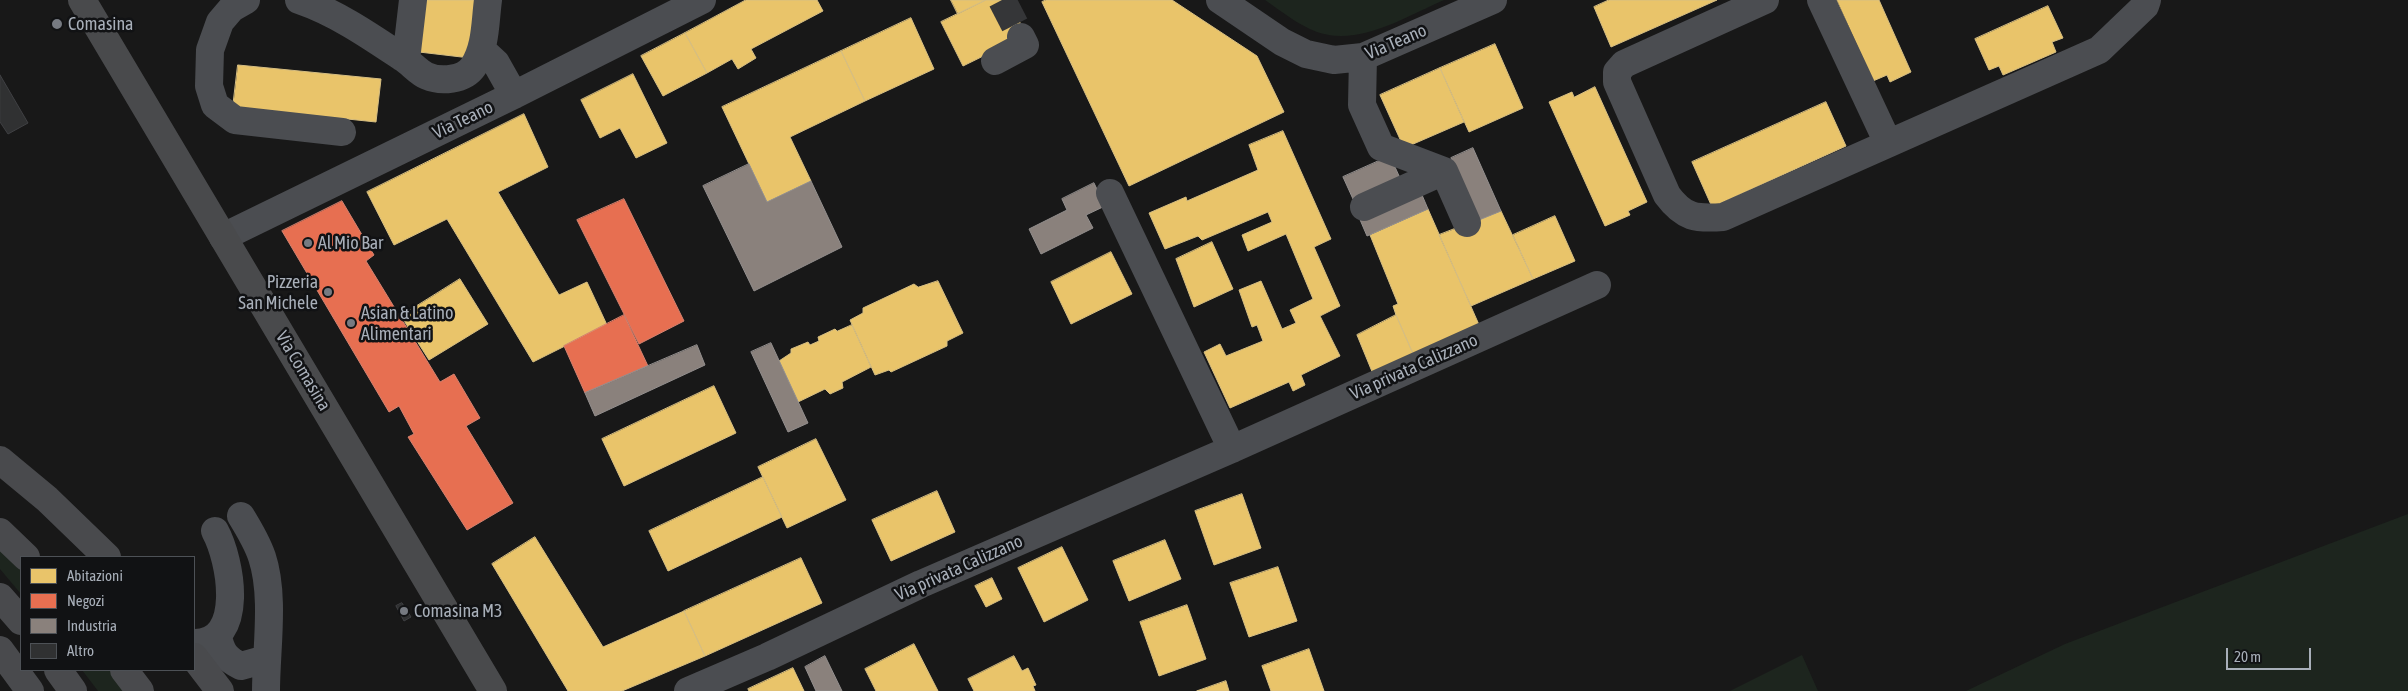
<!DOCTYPE html>
<style>
body{margin:0}
#map{position:relative;width:2408px;height:691px;overflow:hidden;background:#181818;font-family:"Asap Condensed",sans-serif}
canvas{display:block}
.legend{position:absolute;left:20px;top:556px;width:175px;height:115px;box-sizing:border-box;background:#111214;border:1px solid #4d5156;margin:0;padding:6px 9px;list-style:none;font-size:15px;color:#a8afb9}
.legend li{display:flex;align-items:center;gap:10px;height:25px}
.legend b{width:25px;border:1px solid #4d5156}
.scale{position:absolute;left:2226px;top:648px;width:85px;height:22px;box-sizing:border-box;border:2px solid #a8afb9;border-top:0;padding-left:6px;font-size:15px;line-height:18px;white-space:nowrap;color:#a8afb9;-webkit-text-stroke:4px #111214;paint-order:stroke}
</style>
<div id="map">
<canvas width="2408" height="691"></canvas>
<ul class="legend">
<li><b style="height:14px;background:#e9c46a"></b>Abitazioni</li>
<li><b style="height:14px;background:#e76f51"></b>Negozi</li>
<li><b style="height:14px;background:#8a817c"></b>Industria</li>
<li><b style="height:14px;background:#303132"></b>Altro</li>
</ul>
<div class="scale">20 m</div>
</div>
<script>
const ctx = document.querySelector('canvas').getContext('2d');
ctx.lineJoin = 'round';
function paint(path, color) {
  ctx.fillStyle = color;
  ctx.fill(path, 'evenodd');
}
function trace(path, color, width, dash) {
  ctx.strokeStyle = color;
  ctx.lineWidth = width;
  ctx.lineCap = dash ? 'butt' : 'round';
  ctx.setLineDash(dash || []);
  ctx.stroke(path);
}
function label(font, color, halo, rows, align = 'center') {
  ctx.font = font + ' "Asap Condensed",sans-serif';
  ctx.lineWidth = 5;
  ctx.setLineDash([]);
  ctx.textBaseline = 'middle';
  ctx.strokeStyle = halo;
  ctx.fillStyle = color;
  for (const [text, x, y, turn = 0] of rows) {
    ctx.save();
    ctx.translate(x, y);
    ctx.rotate((+turn || 0) * Math.PI / 180);
    ctx.textAlign = isNaN(turn) ? turn : align;
    if (halo) ctx.strokeText(text, 0, 0);
    ctx.fillText(text, 0, 0);
    ctx.restore();
  }
}
const green = new Path2D(`
 M 1265,0 L 1444,0 C 1407,16 1359,47 1317,32 C 1298,25 1281,11 1265,0 Z
 M 2408,514 L 2408,691 L 1966,691 L 2065,644 Z
 M 0,548 L 21,568 L 21,594 L 0,569 Z
 M 1802,655 L 1818,691 L 1730,691 Z
 M 82,670 L 111,670 L 126,691 L 98,691 Z`);
const homes = new Path2D(`
 M 425,0 L 477,0 L 470,58 L 419,52 Z
 M 746,0 L 817,0 L 823,11 L 751,49 L 756,58 L 738,69 L 732,59 L 707,73 L 685,33 Z
 M 951,0 L 986,0 L 958,14 Z
 M 986,0 L 1009,0 L 1026,35 L 963,66 L 941,22 Z
 M 1046,0 L 1172,0 L 1257,56 L 1284,112 L 1129,186 L 1042,2 Z
 M 1609,0 L 1717,0 L 1611,47 L 1594,7 Z
 M 1837,0 L 1879,0 L 1911,72 L 1890,82 L 1887,75 L 1873,81 Z
 M 2048,6 L 2063,38 L 2052,42 L 2056,52 L 2003,75 L 1999,66 L 1989,70 L 1975,39 Z
 M 911,18 L 934,69 L 865,101 L 841,51 Z
 M 685,33 L 707,73 L 663,96 L 641,56 Z
 M 1495,44 L 1523,108 L 1469,132 L 1440,68 Z
 M 841,51 L 865,101 L 790,137 L 811,181 L 767,202 L 722,107 Z
 M 238,65 L 381,79 L 376,122 L 233,107 Z
 M 1440,68 L 1464,122 L 1404,148 L 1380,95 Z
 M 633,74 L 667,143 L 636,158 L 620,128 L 600,138 L 581,100 Z
 M 1595,87 L 1647,202 L 1628,211 L 1630,215 L 1605,226 L 1549,102 L 1572,92 L 1574,97 Z
 M 1826,102 L 1846,146 L 1712,207 L 1692,162 Z
 M 524,114 L 548,167 L 498,192 L 559,295 L 587,282 L 607,325 L 533,362 L 447,219 L 394,245 L 367,192 Z
 M 1283,131 L 1331,239 L 1314,247 L 1340,306 L 1320,316 L 1340,356 L 1301,375 L 1305,385 L 1293,391 L 1289,382 L 1230,408 L 1204,352 L 1220,344 L 1226,356 L 1263,341 L 1257,325 L 1252,327 L 1239,290 L 1261,281 L 1282,329 L 1296,323 L 1290,310 L 1313,299 L 1286,234 L 1248,251 L 1242,235 L 1272,222 L 1268,212 L 1202,240 L 1198,236 L 1165,249 L 1149,213 L 1186,197 L 1187,201 L 1258,170 L 1249,145 Z
 M 1428,209 L 1480,327 L 1414,356 L 1396,315 L 1393,306 L 1398,304 L 1370,235 Z
 M 1501,211 L 1533,279 L 1471,306 L 1439,235 Z
 M 1555,216 L 1575,261 L 1533,279 L 1513,235 Z
 M 1212,242 L 1233,289 L 1194,307 L 1176,259 Z
 M 1111,252 L 1132,294 L 1071,324 L 1051,282 Z
 M 460,279 L 488,324 L 429,360 L 401,316 Z
 M 938,281 L 963,333 L 947,341 L 947,346 L 891,372 L 889,370 L 875,375 L 850,320 L 863,313 L 863,308 L 914,284 L 918,287 Z
 M 1396,315 L 1414,356 L 1373,374 L 1357,335 Z
 M 852,325 L 871,367 L 842,382 L 843,388 L 830,394 L 825,389 L 798,402 L 779,361 L 791,353 L 791,349 L 808,342 L 810,345 L 819,341 L 818,337 L 835,329 L 837,331 Z
 M 714,386 L 736,433 L 624,486 L 602,439 Z
 M 816,439 L 846,500 L 787,528 L 758,467 Z
 M 763,477 L 782,517 L 668,571 L 649,531 Z
 M 937,491 L 955,532 L 891,561 L 872,520 Z
 M 1242,494 L 1261,548 L 1214,565 L 1195,511 Z
 M 535,537 L 603,647 L 684,611 L 705,656 L 622,691 L 568,691 L 492,564 Z
 M 1165,540 L 1181,579 L 1129,601 L 1113,561 Z
 M 1062,547 L 1088,600 L 1044,622 L 1018,568 Z
 M 801,558 L 822,603 L 705,656 L 684,611 Z
 M 1278,567 L 1297,621 L 1249,637 L 1230,583 Z
 M 992,578 L 1002,599 L 986,607 L 975,586 Z
 M 1187,605 L 1206,659 L 1159,676 L 1140,622 Z
 M 914,644 L 938,691 L 876,691 L 865,669 Z
 M 1309,649 L 1324,691 L 1271,691 L 1262,666 Z
 M 1014,656 L 1022,671 L 1028,668 L 1036,685 L 1033,686 L 1035,691 L 974,691 L 968,679 Z
 M 793,668 L 804,691 L 749,691 L 748,689 Z
 M 1226,681 L 1229,691 L 1197,691 Z`);
const shops = new Path2D(`
 M 624,199 L 684,321 L 639,344 L 577,220 Z
 M 342,201 L 374,255 L 366,261 L 440,382 L 454,374 L 480,418 L 466,426 L 513,503 L 467,530 L 408,437 L 414,434 L 399,406 L 389,412 L 282,231 Z
 M 624,315 L 648,366 L 585,393 L 564,346 Z`);
const industry = new Path2D(`
 M 1473,148 L 1501,211 L 1479,220 L 1451,158 Z
 M 1390,156 L 1400,178 L 1353,199 L 1343,177 Z
 M 749,164 L 767,202 L 811,181 L 842,247 L 754,291 L 703,186 Z
 M 1094,183 L 1105,206 L 1086,215 L 1093,228 L 1041,254 L 1029,229 L 1067,210 L 1062,199 Z
 M 1419,188 L 1428,209 L 1367,236 L 1358,215 Z
 M 771,343 L 808,423 L 788,432 L 751,352 Z
 M 697,345 L 705,365 L 595,416 L 585,393 Z
 M 825,656 L 842,691 L 816,691 L 805,667 Z`);
const building = new Path2D(`
 M 0,75 L 28,123 L 8,134 L 0,122 Z
 M 402,603 L 411,617 L 404,621 L 396,606 Z`);
const minorTunnel = new Path2D(`
 M 1002,0 L 1021,37`);
const minor = new Path2D(`
 M 246,0 L 232,8 L 220,22 L 210,50 L 209,86 L 215,105 L 235,120 L 342,132
 M 299,0 C 337,13 370,36 403,58 C 411,63 419,73 427,76 C 441,82 464,80 473,67 C 486,48 485,22 488,0
 M 1220,0 L 1282,42 L 1306,54 L 1334,60 L 1363,57 L 1493,0
 M 1765,0 L 1624,64 L 1617,72 L 1617,82 L 1667,195 C 1684,218 1696,219 1723,217 L 2099,50 L 2145,6 L 2147,0
 M 1821,0 L 1888,143
 M 482,50 L 496,63 L 514,95
 M 1363,57 L 1362,105 L 1381,147 L 1444,171 L 1467,223
 M 406,60 L 413,0
 M 995,61 L 1025,45 L 1021,37
 M 1110,193 L 1232,449
 M 1364,207 L 1444,171
 M 223,237 L 514,95 L 702,0
 M 241,516 C 249,529 257,542 262,557 C 275,596 266,650 266,691
 M 218,636 C 221,652 226,659 241,666 L 266,659
 M 194,643 C 246,644 231,560 215,531
 M 688,691 L 767,657 L 921,584 L 1232,449 L 1597,285`);
const major = new Path2D(`
 M 82,0 L 493,691`);
const highway = new Path2D(`
 M 0,460 L 47,499 L 107,557
 M 0,532 L 26,557
 M 0,597 L 21,621
 M 0,650 L 30,691
 M 194,657 L 220,691
 M 58,670 L 73,691
 M 124,670 L 140,691`);
const markers = [
 [57,24,6,"#767a81"],
 [308,243,5,"#767a81"],
 [328,292,5,"#767a81"],
 [351,323,5,"#767a81"],
 [404,611,5,"#767a81"]
];
const poiNames = [
 ["Comasina",68,24],
 ["Al Mio Bar",318,243],
 ["Pizzeria",318,282,"right"],
 ["San Michele",318,303,"right"],
 ["Asian & Latino",361,313],
 ["Alimentari",361,334],
 ["Comasina M3",414,611]
];
const streetNames = [
 ["Via Teano",1396,42,-23],
 ["Via Teano",463,120,-26],
 ["Via privata Calizzano",1414,367,-24],
 ["Via Comasina",303,371,59],
 ["Via privata Calizzano",959,568,-24]
];
paint(green, '#1d251e');
paint(homes, '#e9c46a');
trace(homes, '#d6be82', 1);
paint(shops, '#e76f51');
trace(shops, '#d48270', 1);
paint(industry, '#8a817c');
trace(industry, '#938f8e', 1);
paint(building, '#303132');
trace(building, '#404144', 1);
trace(minorTunnel, '#353638', 28, [28, 14]);
trace(minor, '#4b4d51', 28);
trace(major, '#494a4c', 28);
trace(highway, '#494a4d', 28);
for (const [x, y, r, color] of markers) {
  const dot = new Path2D();
  dot.arc(x, y, r, 0, 2 * Math.PI);
  ctx.fillStyle = color;
  ctx.fill(dot);
  trace(dot, '#111214', 2);
}
label('18px', '#a8afb9', '#111214', poiNames, 'left');
label('18px', '#a8afb9', '#111214', streetNames);
</script>
